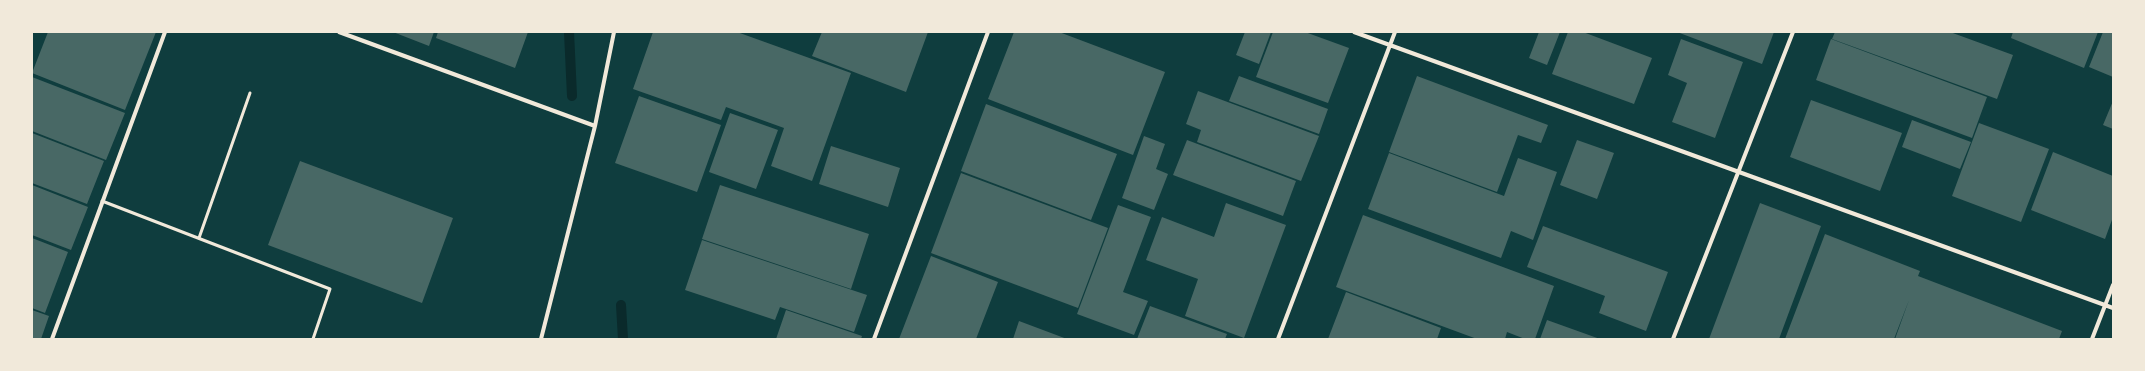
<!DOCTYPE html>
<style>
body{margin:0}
#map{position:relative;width:2145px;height:371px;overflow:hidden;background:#0f3d3e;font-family:Lato,sans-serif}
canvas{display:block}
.frame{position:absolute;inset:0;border:33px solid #f1e9da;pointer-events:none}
</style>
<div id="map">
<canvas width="2145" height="371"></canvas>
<div class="frame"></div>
</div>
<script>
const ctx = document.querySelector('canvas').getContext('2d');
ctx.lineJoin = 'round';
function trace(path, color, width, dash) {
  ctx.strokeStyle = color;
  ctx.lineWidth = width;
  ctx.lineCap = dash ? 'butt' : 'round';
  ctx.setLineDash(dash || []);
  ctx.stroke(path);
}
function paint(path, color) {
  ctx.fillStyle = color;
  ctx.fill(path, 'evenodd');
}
const stream = new Path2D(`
 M 569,32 L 572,96
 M 621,305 L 623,339`);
const building = new Path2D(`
 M 48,32 L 156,32 L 125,110 L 32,73 Z
 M 393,32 L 434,32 L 429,46 Z
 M 438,32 L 528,32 L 515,68 L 436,38 Z
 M 653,32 L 737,32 L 851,73 L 812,181 L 771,166 L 784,128 L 726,107 L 721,120 L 633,89 Z
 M 822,32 L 928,32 L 906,92 L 812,56 Z
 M 1014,32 L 1059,32 L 1165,72 L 1133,155 L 988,99 Z
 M 1245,32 L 1271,32 L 1259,64 L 1236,55 Z
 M 1273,32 L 1305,32 L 1349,48 L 1328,103 L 1256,77 Z
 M 1539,32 L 1560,32 L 1547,65 L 1529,58 Z
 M 1568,32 L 1583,32 L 1652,58 L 1634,104 L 1552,74 Z
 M 1677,32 L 1774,32 L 1762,64 Z
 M 1835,32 L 1950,32 L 2013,55 L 1997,99 L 1832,39 Z
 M 2013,32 L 2098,32 L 2084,68 L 2011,38 Z
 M 2103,32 L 2113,32 L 2113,77 L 2089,67 Z
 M 1681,39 L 1743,62 L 1715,138 L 1672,122 L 1687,83 L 1668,75 Z
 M 1831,39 L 1987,97 L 1972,138 L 1816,80 Z
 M 1239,76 L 1328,109 L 1319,134 L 1229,101 Z
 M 1417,76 L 1548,125 L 1541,143 L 1518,135 L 1497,192 L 1389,152 Z
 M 32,77 L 125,113 L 106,160 L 32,131 Z
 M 1198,91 L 1319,136 L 1301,181 L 1197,142 L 1201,130 L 1186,124 Z
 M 639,96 L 721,125 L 697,192 L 615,163 Z
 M 1811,100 L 1902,133 L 1880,191 L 1790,157 Z
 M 2113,101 L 2113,129 L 2103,125 Z
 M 986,104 L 1117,154 L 1091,220 L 961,171 Z
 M 730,113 L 778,130 L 756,189 L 709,172 Z
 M 1912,120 L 1971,142 L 1960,169 L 1902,147 Z
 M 1979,123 L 2049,149 L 2021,222 L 1952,196 Z
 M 32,133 L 104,161 L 87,204 L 32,183 Z
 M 1144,136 L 1165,144 L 1156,169 L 1168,174 L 1154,210 L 1122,198 Z
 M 1187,140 L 1296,181 L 1283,216 L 1173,175 Z
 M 1577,140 L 1614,153 L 1597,199 L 1560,185 Z
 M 831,146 L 900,168 L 888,207 L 819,184 Z
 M 2053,152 L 2113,176 L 2113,217 L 2105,239 L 2031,210 Z
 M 1389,153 L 1504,196 L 1518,158 L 1557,172 L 1533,240 L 1511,231 L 1501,258 L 1368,209 Z
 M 300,161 L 453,218 L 422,303 L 268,245 Z
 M 961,173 L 1108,228 L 1078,308 L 931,253 Z
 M 32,185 L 88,207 L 71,250 L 32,235 Z
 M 720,185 L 869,234 L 851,289 L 702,239 Z
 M 1226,203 L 1286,225 L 1244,338 L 1185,316 L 1198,279 L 1146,260 L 1162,217 L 1214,237 Z
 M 1760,203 L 1821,226 L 1779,339 L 1709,339 Z
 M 1118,205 L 1151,217 L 1123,292 L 1148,301 L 1134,335 L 1077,314 Z
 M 1363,215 L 1554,286 L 1535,339 L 1525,339 L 1507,332 L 1505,339 L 1477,339 L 1336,287 Z
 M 1543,226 L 1668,272 L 1646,331 L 1599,313 L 1605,296 L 1527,267 Z
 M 1825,234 L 1920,271 L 1918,276 L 2062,331 L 2059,339 L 1895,339 L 1909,300 L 1894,339 L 1785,339 Z
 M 32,238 L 68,252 L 45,313 L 32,308 Z
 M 702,240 L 867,295 L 854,332 L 780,307 L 775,320 L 685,290 Z
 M 931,256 L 998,282 L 976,339 L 899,339 Z
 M 1346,292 L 1441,328 L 1437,339 L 1328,339 Z
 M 1150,306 L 1227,334 L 1225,339 L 1137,339 Z
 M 32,310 L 49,316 L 41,339 L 32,339 Z
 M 786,310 L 862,336 L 861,339 L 776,339 Z
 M 1547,320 L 1600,339 L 1540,339 Z
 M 1019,321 L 1067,339 L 1013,339 Z`);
const service = new Path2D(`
 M 102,201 L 330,289 L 313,339
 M 199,238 L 250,93`);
const minor = new Path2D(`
 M 339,32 L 595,126
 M 1354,32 L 2113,308
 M 52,339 L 165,32
 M 541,339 L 595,126 L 614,32
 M 874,339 L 988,32
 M 1278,339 L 1395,32
 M 1673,339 L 1793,32
 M 2092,339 L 2113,285`);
trace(stream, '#0a2a2b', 10);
paint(building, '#486865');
trace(service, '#f1e9da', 3);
trace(minor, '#f1e9da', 4);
</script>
